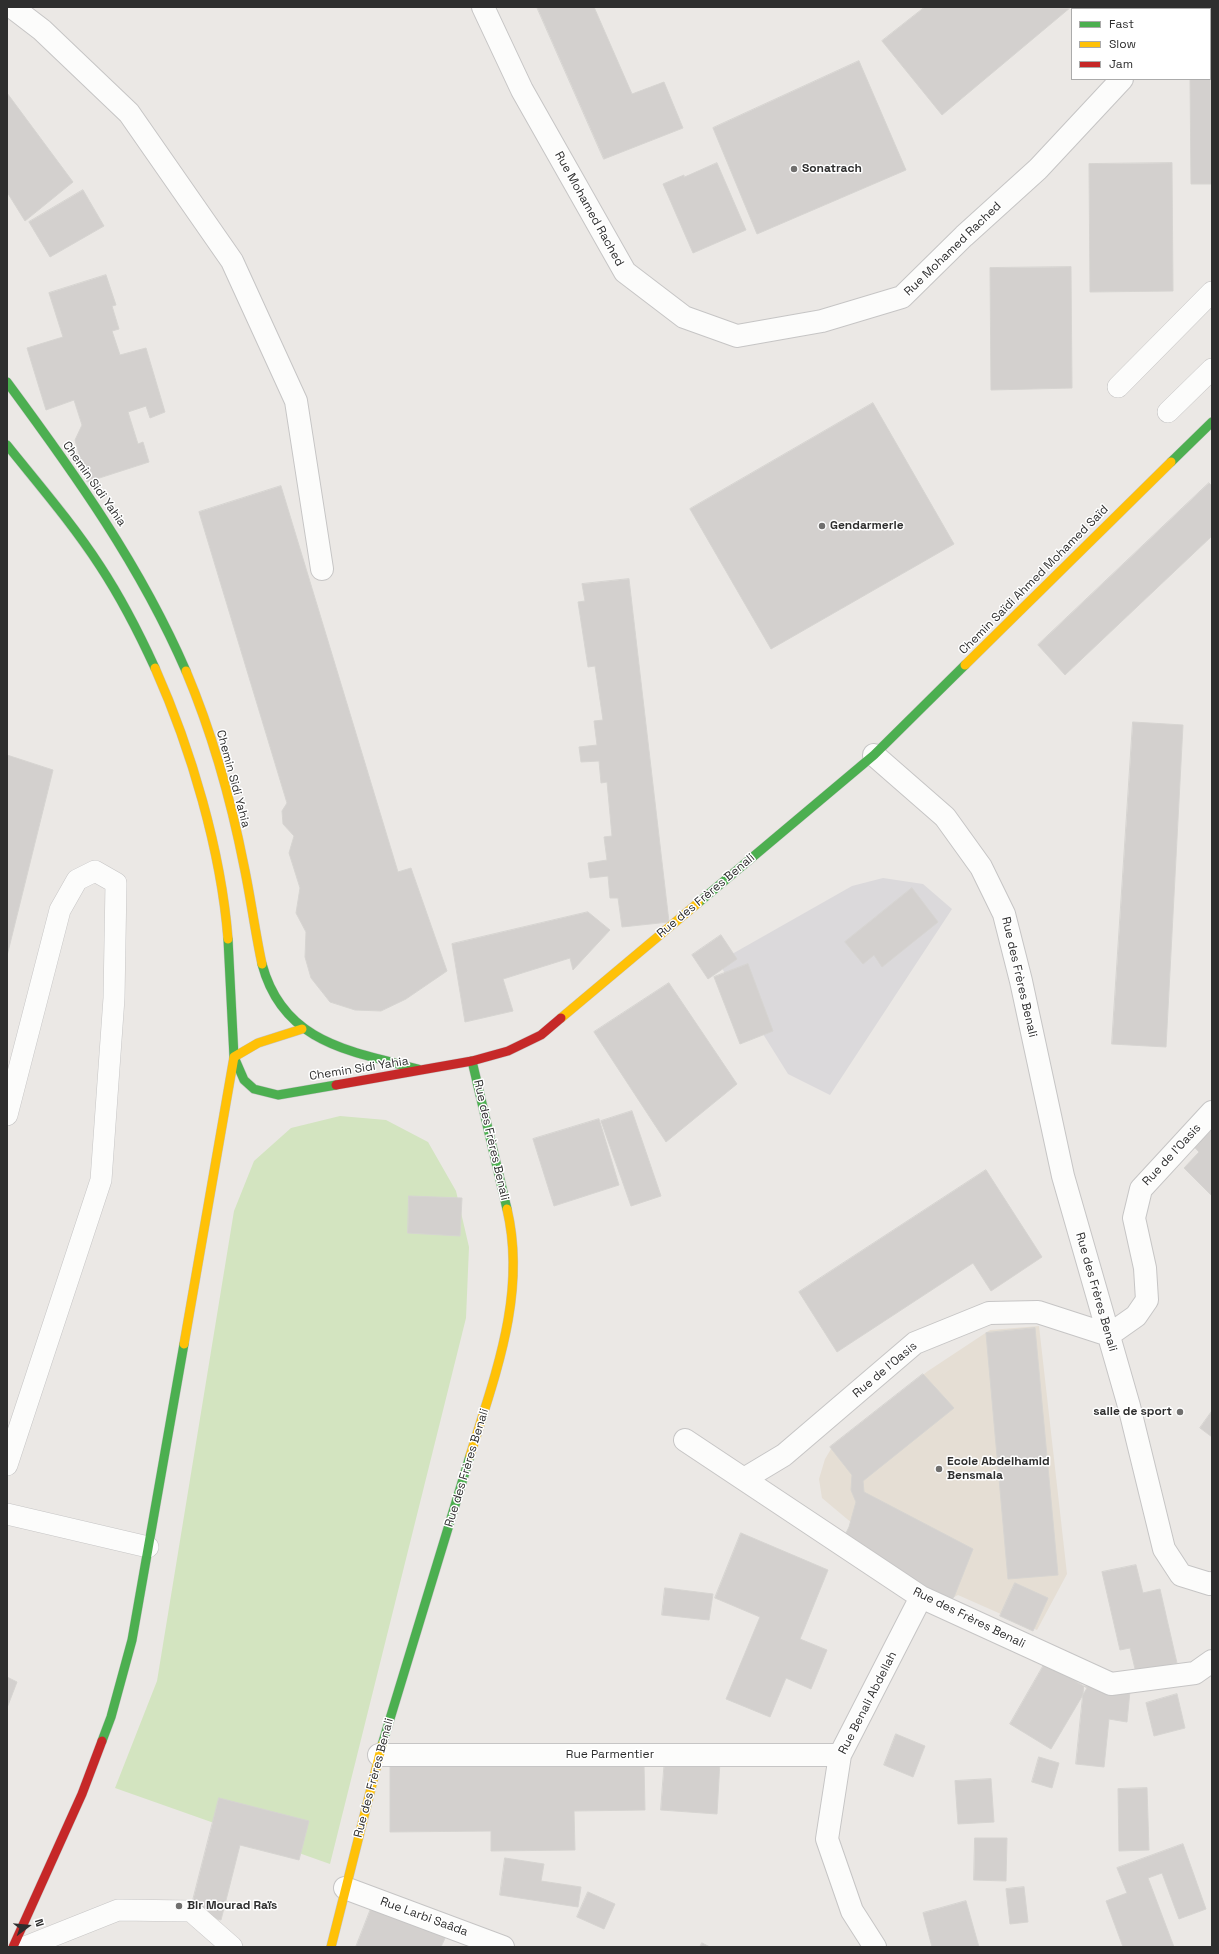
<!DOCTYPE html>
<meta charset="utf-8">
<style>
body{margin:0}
#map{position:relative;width:1219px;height:1954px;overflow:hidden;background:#ebe8e5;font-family:"Space Grotesk",sans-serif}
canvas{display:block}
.frame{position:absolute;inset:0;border:8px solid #2e2e2e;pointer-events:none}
.legend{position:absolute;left:1071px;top:8px;width:140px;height:72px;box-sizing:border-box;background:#fff;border:1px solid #ababab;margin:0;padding:5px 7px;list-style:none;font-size:12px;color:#2e2e2e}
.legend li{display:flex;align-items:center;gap:8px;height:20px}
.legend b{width:20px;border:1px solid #ababab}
.north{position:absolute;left:8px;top:1906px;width:40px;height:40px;-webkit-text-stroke:3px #fff;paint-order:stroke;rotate:74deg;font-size:11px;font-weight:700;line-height:16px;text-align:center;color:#2e2e2e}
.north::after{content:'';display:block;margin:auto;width:14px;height:18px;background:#2e2e2e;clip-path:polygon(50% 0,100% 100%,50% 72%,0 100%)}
</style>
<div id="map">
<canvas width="1219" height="1954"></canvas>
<div class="frame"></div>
<ul class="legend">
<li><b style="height:5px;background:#4caf50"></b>Fast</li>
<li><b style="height:5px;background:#ffc107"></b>Slow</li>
<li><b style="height:5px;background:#c62828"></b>Jam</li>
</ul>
<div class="north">N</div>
</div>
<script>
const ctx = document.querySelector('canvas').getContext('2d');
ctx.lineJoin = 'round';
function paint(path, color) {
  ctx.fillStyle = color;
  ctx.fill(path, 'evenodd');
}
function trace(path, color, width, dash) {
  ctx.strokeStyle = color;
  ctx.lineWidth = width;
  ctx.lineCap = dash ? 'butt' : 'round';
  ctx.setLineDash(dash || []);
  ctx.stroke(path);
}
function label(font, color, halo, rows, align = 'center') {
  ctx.font = font + ' "Space Grotesk",sans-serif';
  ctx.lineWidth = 3;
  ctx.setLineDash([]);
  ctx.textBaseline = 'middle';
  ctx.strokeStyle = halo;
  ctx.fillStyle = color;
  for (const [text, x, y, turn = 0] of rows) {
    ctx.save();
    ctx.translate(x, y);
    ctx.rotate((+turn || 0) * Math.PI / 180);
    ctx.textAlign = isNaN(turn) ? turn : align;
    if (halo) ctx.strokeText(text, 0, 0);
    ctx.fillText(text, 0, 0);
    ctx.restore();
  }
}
const industrial = new Path2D(`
 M 883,878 L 923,884 L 952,909 L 830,1095 L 788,1074 L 718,962 L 852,886 Z`);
const education = new Path2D(`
 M 1039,1326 L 1067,1574 L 1037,1630 L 958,1595 L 954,1597 L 845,1541 L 853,1524 L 822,1498 L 819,1479 L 825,1459 L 834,1444 L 928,1371 L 990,1330 Z`);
const green = new Path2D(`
 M 340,1116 L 386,1120 L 428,1142 L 456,1191 L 469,1247 L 466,1318 L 330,1864 L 115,1788 L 157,1681 L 234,1211 L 254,1161 L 291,1128 Z`);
const building = new Path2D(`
 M 537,7 L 594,7 L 632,94 L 664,82 L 683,128 L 604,159 Z
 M 925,7 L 1071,7 L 942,115 L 882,41 Z
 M 859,61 L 906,170 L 757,234 L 713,128 Z
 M 1210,61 L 1212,61 L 1212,184 L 1191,184 L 1190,79 L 1210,79 Z
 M 7,93 L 73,182 L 25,221 L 7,192 Z
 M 717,163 L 746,230 L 693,253 L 663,184 L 684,175 L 684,177 Z
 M 1172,163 L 1173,291 L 1090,292 L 1089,164 Z
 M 83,190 L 104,226 L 50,257 L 29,222 Z
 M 1071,267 L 1072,388 L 991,390 L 990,268 Z
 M 106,275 L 116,305 L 112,306 L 119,329 L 112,331 L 120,355 L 146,348 L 165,412 L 150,418 L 146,406 L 128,412 L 138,444 L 143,442 L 149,462 L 87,482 L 75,440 L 82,425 L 74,400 L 46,410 L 27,348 L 63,337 L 49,293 Z
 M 873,403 L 954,544 L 771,649 L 690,509 Z
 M 1209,483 L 1212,486 L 1212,536 L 1065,675 L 1038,645 Z
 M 281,486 L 398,872 L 411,868 L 447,971 L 406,999 L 381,1011 L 355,1010 L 330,1002 L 311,978 L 305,957 L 306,932 L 296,913 L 300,888 L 289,853 L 294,836 L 283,824 L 282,811 L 287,803 L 199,512 Z
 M 629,579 L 669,922 L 622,927 L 618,898 L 610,898 L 608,876 L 590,878 L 588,863 L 607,860 L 604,837 L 612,836 L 607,782 L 601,783 L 599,761 L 581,762 L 579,747 L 597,745 L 594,721 L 603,720 L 595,666 L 588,667 L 578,602 L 585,601 L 582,584 Z
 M 1133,722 L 1183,725 L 1166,1047 L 1112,1044 Z
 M 7,755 L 53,770 L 7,956 Z
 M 912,888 L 938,922 L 882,967 L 874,955 L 863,964 L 845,942 Z
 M 588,912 L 610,930 L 573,970 L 570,958 L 503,979 L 513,1011 L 465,1022 L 452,944 Z
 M 721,935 L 737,959 L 708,979 L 692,955 Z
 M 748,964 L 773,1031 L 740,1044 L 714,977 Z
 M 669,983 L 737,1084 L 666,1142 L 594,1032 Z
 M 1212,1105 L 1212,1196 L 1184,1168 L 1199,1152 L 1183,1135 Z
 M 632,1111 L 661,1196 L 631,1206 L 601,1121 Z
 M 599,1119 L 619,1185 L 554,1206 L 533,1139 Z
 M 986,1170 L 1042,1257 L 991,1291 L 973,1263 L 837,1352 L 799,1292 Z
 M 409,1196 L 462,1198 L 460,1236 L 408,1233 Z
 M 1035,1328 L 1058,1575 L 1008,1579 L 986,1333 Z
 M 923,1374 L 954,1408 L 863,1481 L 864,1492 L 973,1549 L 954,1597 L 951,1600 L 841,1543 L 849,1527 L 856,1502 L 851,1490 L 852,1475 L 830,1447 Z
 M 1212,1411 L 1212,1437 L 1200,1428 Z
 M 741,1533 L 828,1570 L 800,1639 L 827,1650 L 811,1689 L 786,1678 L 770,1717 L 726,1699 L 760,1617 L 715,1598 Z
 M 1136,1565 L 1143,1593 L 1160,1589 L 1177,1663 L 1136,1673 L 1130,1648 L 1120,1650 L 1102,1572 Z
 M 1015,1583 L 1048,1598 L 1033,1631 L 1000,1616 Z
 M 665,1588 L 713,1594 L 709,1620 L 662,1615 Z
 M 1045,1663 L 1087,1688 L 1051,1749 L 1010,1724 Z
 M 7,1677 L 17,1682 L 7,1708 Z
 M 1084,1686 L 1130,1691 L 1127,1722 L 1109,1719 L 1104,1767 L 1076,1764 Z
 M 1177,1694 L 1185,1728 L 1154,1736 L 1146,1703 Z
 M 896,1734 L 925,1746 L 913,1777 L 884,1765 Z
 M 665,1757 L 720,1761 L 717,1814 L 661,1810 Z
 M 1039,1757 L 1059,1763 L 1052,1788 L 1032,1782 Z
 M 644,1764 L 645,1810 L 574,1811 L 575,1850 L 491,1851 L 491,1831 L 390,1832 L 390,1767 Z
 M 991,1779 L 994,1822 L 958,1824 L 955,1781 Z
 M 1147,1788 L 1149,1850 L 1119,1851 L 1118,1789 Z
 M 219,1798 L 309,1821 L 299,1860 L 240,1845 L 221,1920 L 190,1912 Z
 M 975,1838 L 1007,1838 L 1006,1881 L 974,1880 Z
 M 1183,1844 L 1206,1909 L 1179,1919 L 1162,1873 L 1148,1878 L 1174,1947 L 1123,1947 L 1106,1901 L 1127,1893 L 1117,1868 Z
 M 505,1858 L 544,1864 L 541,1881 L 581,1887 L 578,1907 L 500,1895 Z
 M 1024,1887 L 1028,1922 L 1010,1924 L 1006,1889 Z
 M 588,1892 L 615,1904 L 604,1929 L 577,1917 Z
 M 966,1901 L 979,1947 L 932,1947 L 923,1913 Z
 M 372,1906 L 446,1936 L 441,1947 L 356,1947 Z
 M 702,1943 L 710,1947 L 700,1947 Z`);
const lane = new Path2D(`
 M 1118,387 L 1212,292
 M 1168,412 L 1212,369
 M 7,1115 L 60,910 L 77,880 L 95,871 L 116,883 L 114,998 L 101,1180 L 7,1465
 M 7,1514 L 148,1547
 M 25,1947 L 118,1910 L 191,1911 L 232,1947`);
const street = new Path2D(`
 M 12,7 L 42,30 L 129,113 L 232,261 L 296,401 L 322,569
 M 483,7 L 522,90 L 625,272 L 684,317 L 737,336 L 822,321 L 902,297 L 964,236 L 1038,169 L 1122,79
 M 1187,9 L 1189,7
 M 874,755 L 945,817 L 981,867 L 1004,914 L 1021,981 L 1063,1176 L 1129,1406 L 1164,1549 L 1181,1575 L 1210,1584 L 1212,1583
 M 685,1440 L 921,1597 L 1111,1684 L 1195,1673 L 1212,1661
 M 744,1479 L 784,1455 L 915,1343 L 989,1313 L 1038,1312 L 1109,1335 L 1136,1316 L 1147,1300 L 1145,1268 L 1134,1218 L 1141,1189 L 1212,1112
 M 379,1755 L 840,1755
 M 345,1888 L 503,1947
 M 875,1947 L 852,1911 L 827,1839 L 840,1755 L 921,1597`);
const fast = new Path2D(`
 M 7,382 C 75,474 140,565 186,671
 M 7,445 C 39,485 72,523 100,566 C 121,598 139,633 155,668
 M 1171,462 L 1212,422
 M 698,903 L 874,755 L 965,665
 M 228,939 L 234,1057 L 244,1080 L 254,1089 L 278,1095 L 336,1085
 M 262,964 C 283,1043 350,1051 418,1069
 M 472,1061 L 507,1209
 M 102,1741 L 111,1717 L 132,1640 L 184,1344
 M 382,1745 L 470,1456`);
const slow = new Path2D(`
 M 965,665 L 1171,462
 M 155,668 C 191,749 221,850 228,939
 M 186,671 C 212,733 231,800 244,866 C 251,899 255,932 262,964
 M 561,1018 L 698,903
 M 184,1344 L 234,1057 L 258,1043 L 302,1029
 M 470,1456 C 495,1375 527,1294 507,1209
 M 331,1947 L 382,1745`);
const jam = new Path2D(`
 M 336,1085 L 472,1061 L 508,1051 L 541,1035 L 561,1018
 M 13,1947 L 82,1794 L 102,1741`);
const markers = [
 [794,169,4,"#706f6e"],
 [822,526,4,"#706f6e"],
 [1180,1412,4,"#706f6e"],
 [939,1469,4,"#706f6e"],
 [179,1906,4,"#706f6e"]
];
const poiNames = [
 ["Sonatrach",802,169],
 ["Gendarmerie",830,526],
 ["salle de sport",1172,1412,"right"],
 ["Ecole Abdelhamid",947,1462],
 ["Bensmaia",947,1476],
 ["Bir Mourad Raïs",187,1906]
];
const streetNames = [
 ["Rue Mohamed Rached",589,209,61],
 ["Rue Mohamed Rached",953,249,-44],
 ["Chemin Sidi Yahia",94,484,55],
 ["Chemin Saïdi Ahmed Mohamed Saïd",1034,580,-45],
 ["Chemin Sidi Yahia",233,779,75],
 ["Rue des Frères Benali",706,896,-40],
 ["Rue des Frères Benali",1019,977,77],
 ["Chemin Sidi Yahia",359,1069,-9],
 ["Rue des Frères Benali",491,1140,77],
 ["Rue de l'Oasis",1172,1155,-47],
 ["Rue des Frères Benali",1096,1292,74],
 ["Rue de l'Oasis",885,1370,-40],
 ["Rue des Frères Benali",467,1468,-73],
 ["Rue des Frères Benali",969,1618,26],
 ["Rue Benali Abdellah",868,1703,-63],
 ["Rue Parmentier",610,1755],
 ["Rue des Frères Benali",374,1778,-75],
 ["Rue Larbi Saâda",424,1917,20]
];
paint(industrial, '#dbd9db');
paint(education, '#e5ded4');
paint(green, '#d3e4c0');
paint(building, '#d3d0ce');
trace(building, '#d6d4d1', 1);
trace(lane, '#c6c5c5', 22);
trace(street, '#c6c5c5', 24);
trace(fast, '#c6c5c5', 10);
trace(slow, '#c6c5c5', 10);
trace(jam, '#c6c5c5', 10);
trace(lane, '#fcfcfb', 21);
trace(street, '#fcfcfb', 22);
trace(fast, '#4caf50', 9);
trace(slow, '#ffc107', 9);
trace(jam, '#c62828', 9);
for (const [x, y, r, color] of markers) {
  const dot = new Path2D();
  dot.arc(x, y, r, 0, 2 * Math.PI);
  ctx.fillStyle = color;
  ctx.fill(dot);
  trace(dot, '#fff', 1.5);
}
label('bold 12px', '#2e2e2e', '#fff', poiNames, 'left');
label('12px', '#2e2e2e', '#fff', streetNames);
</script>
